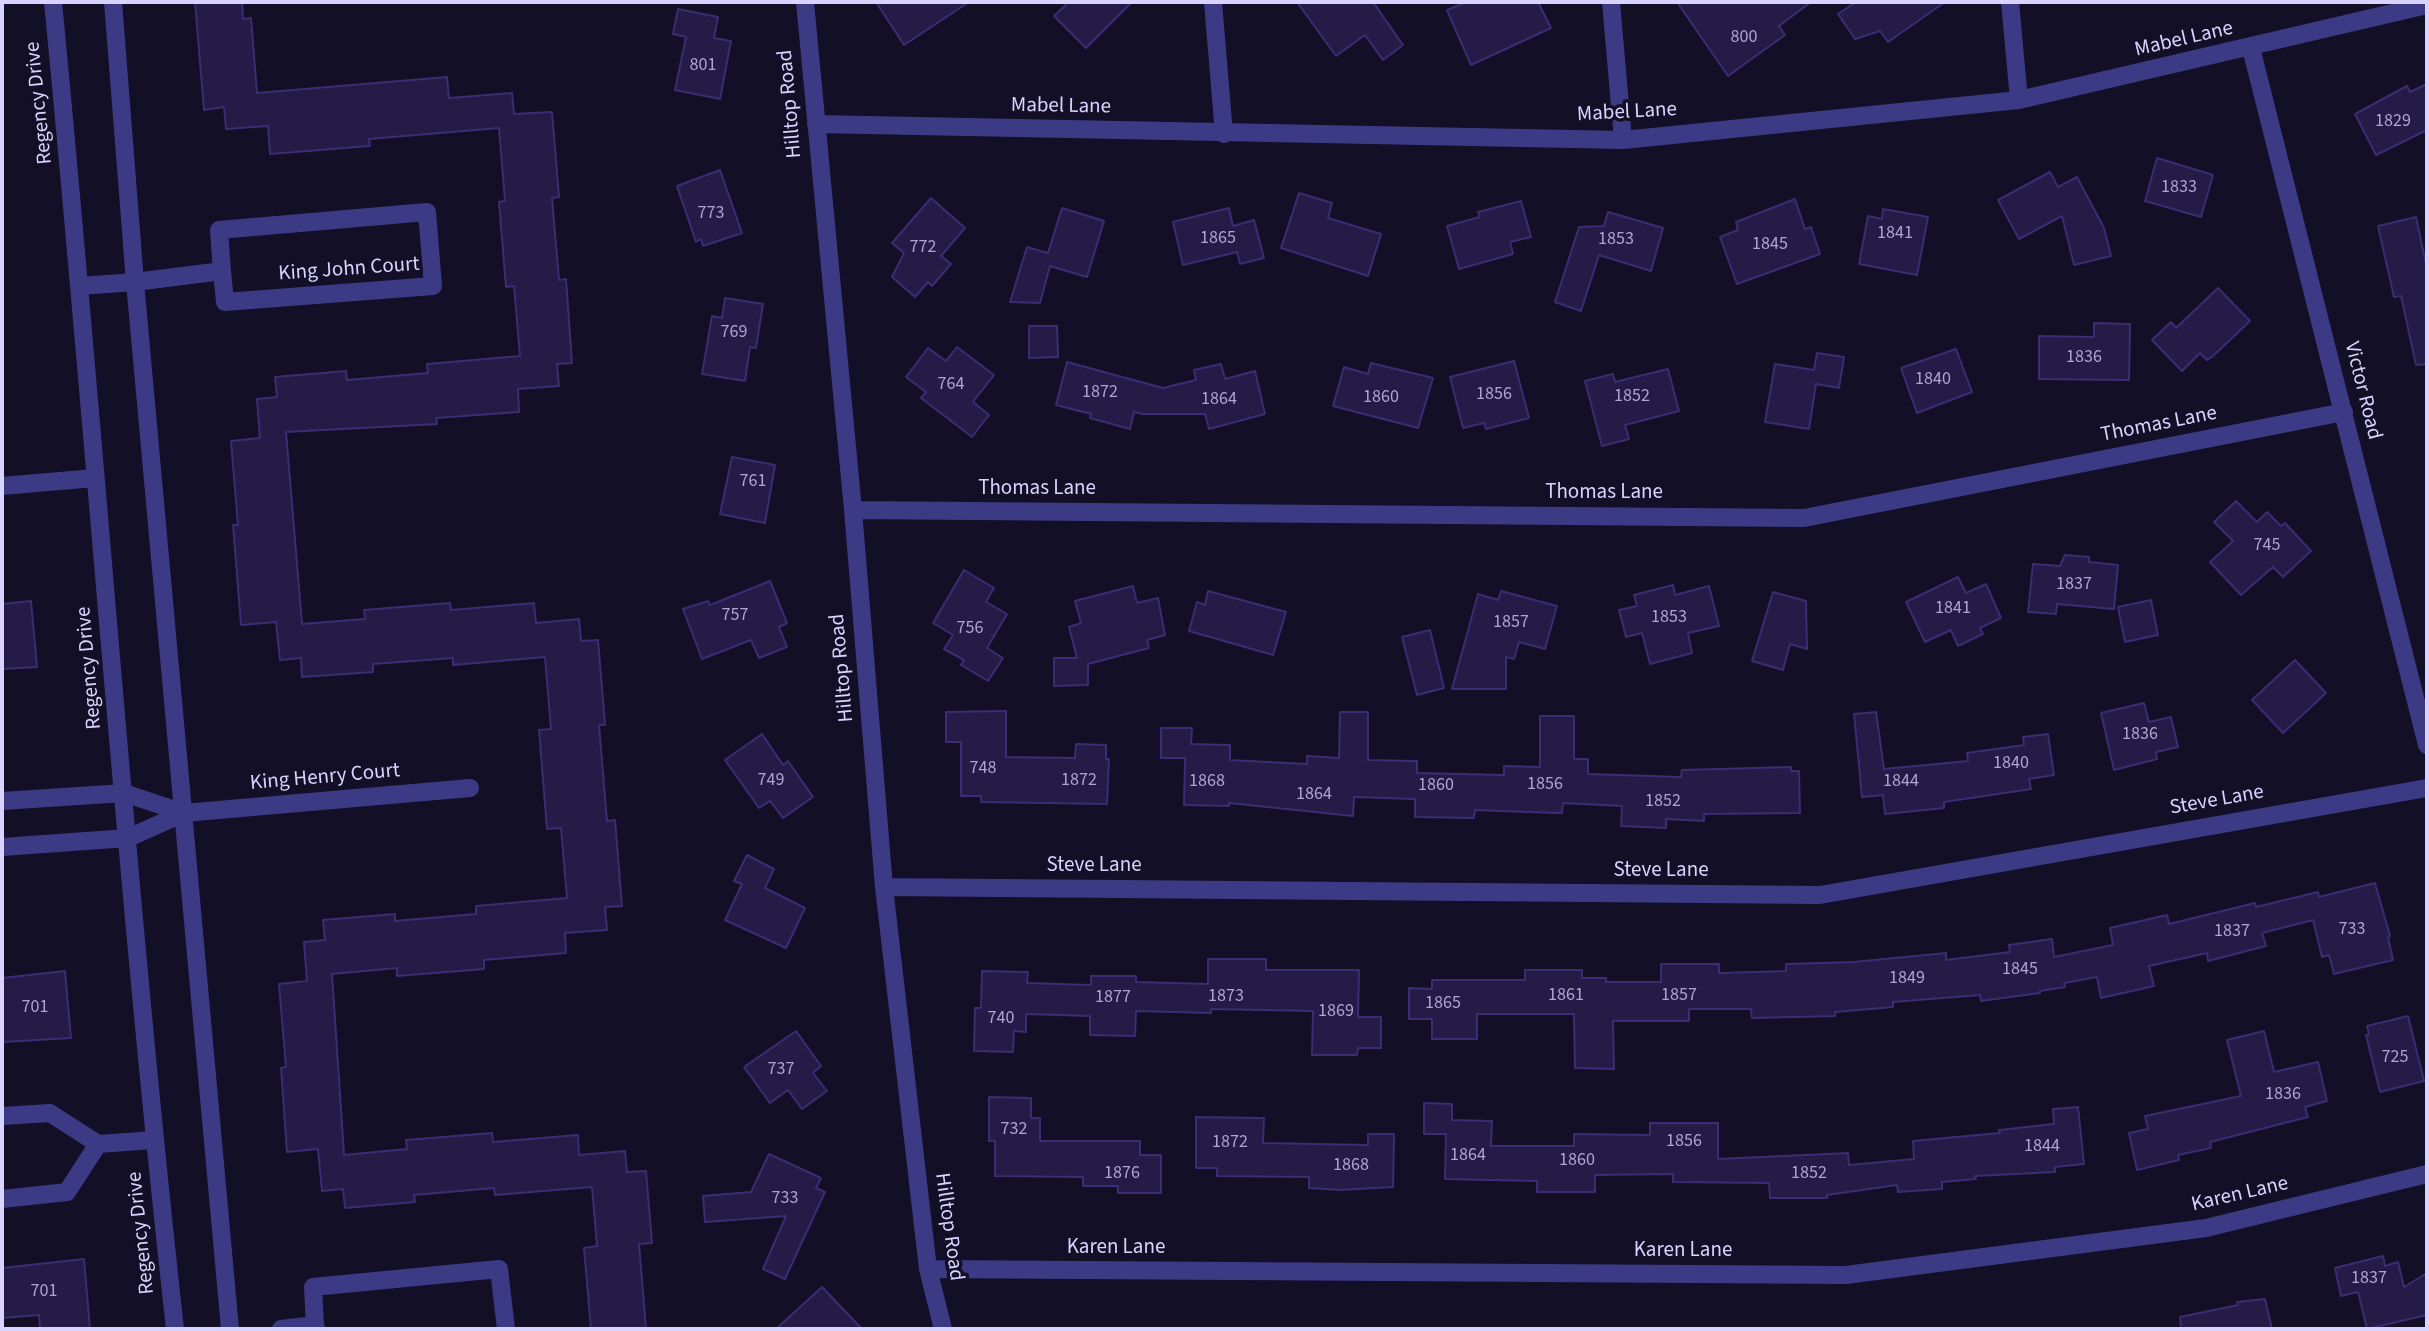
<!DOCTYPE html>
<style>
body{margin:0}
#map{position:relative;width:2429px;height:1331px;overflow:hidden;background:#130f26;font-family:"Source Sans 3",sans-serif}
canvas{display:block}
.frame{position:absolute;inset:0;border:4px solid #d9d4ff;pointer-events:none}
</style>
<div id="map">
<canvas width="2429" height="1331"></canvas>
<div class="frame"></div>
</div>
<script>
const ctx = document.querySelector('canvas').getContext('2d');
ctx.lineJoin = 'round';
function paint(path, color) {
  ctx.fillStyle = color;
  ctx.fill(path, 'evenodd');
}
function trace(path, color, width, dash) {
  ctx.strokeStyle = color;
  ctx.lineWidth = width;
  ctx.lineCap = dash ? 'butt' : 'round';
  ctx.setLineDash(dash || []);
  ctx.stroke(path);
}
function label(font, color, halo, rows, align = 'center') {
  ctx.font = font + ' "Source Sans 3",sans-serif';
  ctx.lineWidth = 7;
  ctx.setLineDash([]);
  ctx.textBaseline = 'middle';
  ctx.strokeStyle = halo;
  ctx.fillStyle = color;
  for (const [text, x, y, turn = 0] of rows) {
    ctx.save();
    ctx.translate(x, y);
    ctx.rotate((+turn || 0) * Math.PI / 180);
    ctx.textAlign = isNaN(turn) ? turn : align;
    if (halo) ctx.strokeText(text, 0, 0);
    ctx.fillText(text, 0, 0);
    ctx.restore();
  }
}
const building = new Path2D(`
 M 195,2 L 242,2 L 243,19 L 251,18 L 257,93 L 447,77 L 449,98 L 512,93 L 514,114 L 552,112 L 559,197 L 552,198 L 559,280 L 566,279 L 572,363 L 557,364 L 559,386 L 518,389 L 519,412 L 436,418 L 437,424 L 286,432 L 302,624 L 365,619 L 364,610 L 450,603 L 451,610 L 534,603 L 536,623 L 579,619 L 581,641 L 598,640 L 605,725 L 599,725 L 607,821 L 615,820 L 622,906 L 605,907 L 607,930 L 565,933 L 566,953 L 484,960 L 484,969 L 397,976 L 397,968 L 332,974 L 344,1155 L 407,1149 L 406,1140 L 492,1133 L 493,1142 L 578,1135 L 579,1155 L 625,1151 L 627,1172 L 646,1171 L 652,1243 L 639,1244 L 646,1329 L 591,1329 L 584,1248 L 597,1246 L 592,1187 L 495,1195 L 494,1188 L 414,1195 L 415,1202 L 345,1208 L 343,1189 L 322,1191 L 318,1149 L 287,1152 L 281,1068 L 286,1067 L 279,984 L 307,981 L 304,942 L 325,940 L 323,920 L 395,914 L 395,921 L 476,914 L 476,906 L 567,898 L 561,828 L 547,829 L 539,730 L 551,729 L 545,657 L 453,665 L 453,658 L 373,664 L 373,672 L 302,677 L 301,658 L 280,660 L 276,622 L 241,625 L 233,525 L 238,525 L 231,441 L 260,438 L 257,399 L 277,397 L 275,377 L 346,371 L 347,380 L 428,373 L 427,364 L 520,356 L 514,286 L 506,287 L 499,202 L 505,201 L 499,128 L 369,139 L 370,146 L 270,154 L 268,126 L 226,129 L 224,107 L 204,110 Z
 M 876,2 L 969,2 L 904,45 Z
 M 1069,2 L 1132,2 L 1086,48 L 1054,16 Z
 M 1297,2 L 1373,2 L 1403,45 L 1383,60 L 1365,35 L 1336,56 Z
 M 1467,2 L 1538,2 L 1551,28 L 1471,65 L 1447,10 Z
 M 1677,2 L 1811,2 L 1779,26 L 1785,35 L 1728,76 Z
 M 1856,2 L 1945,2 L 1888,42 L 1880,31 L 1855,39 L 1838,14 Z
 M 678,9 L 718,17 L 714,38 L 731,41 L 720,99 L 675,90 L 686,37 L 673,34 Z
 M 2427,84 L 2427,130 L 2376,155 L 2355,114 L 2407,86 L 2410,92 Z
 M 2157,158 L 2213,175 L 2201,217 L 2145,201 Z
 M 720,170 L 742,233 L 703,246 L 701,239 L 696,242 L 677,186 Z
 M 2050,172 L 2058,187 L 2077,177 L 2104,228 L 2111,256 L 2074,265 L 2062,216 L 2019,239 L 1998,200 Z
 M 1299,193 L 1332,203 L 1328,218 L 1381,234 L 1368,276 L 1281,248 Z
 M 931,198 L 965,228 L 941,256 L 951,264 L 932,286 L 928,282 L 915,297 L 892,277 L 904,253 L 892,243 Z
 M 1795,199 L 1805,229 L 1811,227 L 1820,254 L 1737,284 L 1720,237 L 1738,230 L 1736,222 Z
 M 1521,201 L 1531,237 L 1510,242 L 1513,254 L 1459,269 L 1447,226 L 1480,217 L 1478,212 Z
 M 1062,208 L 1104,221 L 1087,277 L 1050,266 L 1040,303 L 1010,302 L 1027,247 L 1048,253 Z
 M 1229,208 L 1233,226 L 1254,220 L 1264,258 L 1240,264 L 1237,252 L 1183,265 L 1173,222 Z
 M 1883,209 L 1928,217 L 1917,275 L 1859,264 L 1868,216 L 1882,219 Z
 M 1608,212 L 1663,228 L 1651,271 L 1599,255 L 1581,311 L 1555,302 L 1579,227 L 1604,226 Z
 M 2416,217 L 2427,269 L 2427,364 L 2416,365 L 2401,296 L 2394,297 L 2378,226 Z
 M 2218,288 L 2250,321 L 2212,357 L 2207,360 L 2200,353 L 2182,371 L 2152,340 L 2171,322 L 2176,328 Z
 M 725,298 L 763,304 L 756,348 L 750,347 L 745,381 L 702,374 L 712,316 L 722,318 Z
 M 2094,323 L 2130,324 L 2129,380 L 2039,379 L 2039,336 L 2094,337 Z
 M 1029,326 L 1057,326 L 1058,357 L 1029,358 Z
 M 957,347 L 994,375 L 973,402 L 989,415 L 972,437 L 921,398 L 926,392 L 906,377 L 928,348 L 946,361 Z
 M 1956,349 L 1972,392 L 1917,413 L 1901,368 Z
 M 1817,353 L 1844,357 L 1839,388 L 1816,384 L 1809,429 L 1765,422 L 1775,364 L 1814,370 Z
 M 1514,361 L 1529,418 L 1486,429 L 1484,423 L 1463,428 L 1450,377 Z
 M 1067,362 L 1163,388 L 1196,380 L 1194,370 L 1221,364 L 1225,379 L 1255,371 L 1265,414 L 1209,429 L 1205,414 L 1143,414 L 1134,412 L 1130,429 L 1090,418 L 1091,414 L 1056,405 Z
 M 1371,363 L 1433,378 L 1418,428 L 1333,406 L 1344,367 L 1368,374 Z
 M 1668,369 L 1679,411 L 1625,425 L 1629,439 L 1602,446 L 1585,381 L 1613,374 L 1615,382 Z
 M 732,457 L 775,465 L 765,523 L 720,514 Z
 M 2236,501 L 2257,522 L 2267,512 L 2281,526 L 2285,523 L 2311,551 L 2283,577 L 2273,567 L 2241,595 L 2210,562 L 2233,541 L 2214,522 Z
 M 2065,555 L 2089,557 L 2089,562 L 2118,565 L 2114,609 L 2057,604 L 2056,614 L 2028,612 L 2033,564 L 2060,566 Z
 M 964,570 L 994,588 L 986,602 L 1007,614 L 987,648 L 1003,658 L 988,681 L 961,665 L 964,660 L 944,649 L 953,635 L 933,623 Z
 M 1958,577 L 1966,593 L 1986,584 L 2001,618 L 1980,628 L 1983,634 L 1958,646 L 1951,630 L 1925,642 L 1906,602 Z
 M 770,581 L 787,623 L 779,627 L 787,647 L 759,658 L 751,640 L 702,659 L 683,609 L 708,601 L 710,605 Z
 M 1673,585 L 1675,595 L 1709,586 L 1719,626 L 1688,633 L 1692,653 L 1650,664 L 1642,633 L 1626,637 L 1619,610 L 1637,606 L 1634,595 Z
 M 1133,586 L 1137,603 L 1158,598 L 1165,635 L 1147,640 L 1149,648 L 1088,664 L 1088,685 L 1054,686 L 1054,658 L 1077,658 L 1069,627 L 1081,623 L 1075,601 Z
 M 1208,591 L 1286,612 L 1273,655 L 1189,631 L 1197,602 L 1205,605 Z
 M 1501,591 L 1557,606 L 1545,649 L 1519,642 L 1514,659 L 1506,657 L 1506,689 L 1452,689 L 1478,594 L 1498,600 Z
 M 1773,592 L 1806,601 L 1807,649 L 1790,644 L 1783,670 L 1752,661 Z
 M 2151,600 L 2158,635 L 2125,642 L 2118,607 Z
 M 31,601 L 37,667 L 2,669 L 2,604 Z
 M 1430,630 L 1444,688 L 1417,695 L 1402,637 Z
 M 2295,660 L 2326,693 L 2283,733 L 2252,700 Z
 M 2144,703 L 2149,722 L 2171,717 L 2178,747 L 2156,752 L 2157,759 L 2114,770 L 2101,713 Z
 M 1006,711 L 1006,757 L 1075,758 L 1076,744 L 1106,745 L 1106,759 L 1109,759 L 1107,804 L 981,802 L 981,796 L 961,796 L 961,742 L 946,742 L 946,712 Z
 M 1340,712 L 1368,712 L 1368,760 L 1417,761 L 1417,773 L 1504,775 L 1504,766 L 1540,767 L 1540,716 L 1574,716 L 1574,759 L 1588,759 L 1588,774 L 1681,777 L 1682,770 L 1791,767 L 1791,771 L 1799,771 L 1800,813 L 1704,814 L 1704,821 L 1666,819 L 1666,828 L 1621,826 L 1622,806 L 1563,803 L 1562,813 L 1556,813 L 1475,810 L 1474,818 L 1415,817 L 1415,799 L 1354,797 L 1353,816 L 1229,803 L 1229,806 L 1184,805 L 1185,758 L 1161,758 L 1161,728 L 1192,728 L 1191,744 L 1230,745 L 1230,760 L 1307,764 L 1307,756 L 1339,758 Z
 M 1876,712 L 1884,769 L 1968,761 L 1967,753 L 2024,745 L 2023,737 L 2048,734 L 2054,775 L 2029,779 L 2031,789 L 1944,802 L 1944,808 L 1885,814 L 1883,795 L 1862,797 L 1854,714 Z
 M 762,734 L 783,765 L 788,761 L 813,797 L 783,818 L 770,801 L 759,808 L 725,760 Z
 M 747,855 L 774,869 L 765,888 L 805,908 L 786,948 L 725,920 L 742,884 L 734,881 Z
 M 2375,883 L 2390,936 L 2388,937 L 2393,960 L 2334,974 L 2329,955 L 2322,957 L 2313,920 L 2262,933 L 2266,946 L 2208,961 L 2207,953 L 2149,966 L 2154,986 L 2101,998 L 2097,977 L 2064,983 L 2065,987 L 2040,991 L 2040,993 L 1981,1001 L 1980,995 L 1893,1002 L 1893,1007 L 1835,1012 L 1835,1016 L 1752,1018 L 1751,1009 L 1689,1009 L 1689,1021 L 1613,1021 L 1614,1069 L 1575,1068 L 1574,1014 L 1477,1014 L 1477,1039 L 1432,1039 L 1432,1019 L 1409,1019 L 1409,988 L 1432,989 L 1432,980 L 1525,980 L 1525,970 L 1582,970 L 1582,978 L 1606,978 L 1606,982 L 1661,982 L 1661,964 L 1719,964 L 1719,973 L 1786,971 L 1786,964 L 1853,962 L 1946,953 L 1946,960 L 2010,952 L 2009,945 L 2052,939 L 2054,957 L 2113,945 L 2110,928 L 2167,915 L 2169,924 L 2255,903 L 2256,907 L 2318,892 L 2319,897 Z
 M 1208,959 L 1266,959 L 1266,970 L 1359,970 L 1358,1017 L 1381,1017 L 1381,1048 L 1358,1048 L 1357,1055 L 1312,1055 L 1313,1011 L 1211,1009 L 1211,1013 L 1136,1011 L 1135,1036 L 1090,1035 L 1090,1016 L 1026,1014 L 1026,1032 L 1014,1031 L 1013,1052 L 974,1051 L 975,1008 L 981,1008 L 982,971 L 1028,972 L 1027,983 L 1091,985 L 1091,976 L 1136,976 L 1136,982 L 1208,984 Z
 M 65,971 L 71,1038 L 2,1042 L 2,978 Z
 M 2408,1016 L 2424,1081 L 2380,1092 L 2366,1035 L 2369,1034 L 2367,1026 Z
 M 796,1031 L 821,1066 L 813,1073 L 827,1091 L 802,1109 L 788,1090 L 770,1103 L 744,1067 Z
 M 2264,1031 L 2274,1072 L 2318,1062 L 2327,1101 L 2305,1107 L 2308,1117 L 2210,1142 L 2211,1148 L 2178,1155 L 2179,1160 L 2137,1170 L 2129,1133 L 2148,1129 L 2145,1116 L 2241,1096 L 2227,1040 Z
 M 989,1097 L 1031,1098 L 1031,1118 L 1040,1118 L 1040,1141 L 1140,1141 L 1140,1155 L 1161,1155 L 1161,1193 L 1118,1193 L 1118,1186 L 1083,1186 L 1083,1177 L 995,1176 L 995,1141 L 989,1141 Z
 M 1424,1103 L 1452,1104 L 1452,1120 L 1492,1121 L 1491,1146 L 1574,1146 L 1574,1134 L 1650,1135 L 1650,1123 L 1718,1123 L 1718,1159 L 1848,1153 L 1849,1165 L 1914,1159 L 1913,1141 L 2000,1133 L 1999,1130 L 2054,1124 L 2053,1109 L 2078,1107 L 2084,1164 L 2055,1167 L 2055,1172 L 1975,1176 L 1976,1179 L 1942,1182 L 1942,1189 L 1898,1192 L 1897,1185 L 1827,1195 L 1827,1198 L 1770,1198 L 1769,1183 L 1673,1182 L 1673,1174 L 1595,1175 L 1595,1192 L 1537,1192 L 1537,1181 L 1445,1179 L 1446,1134 L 1424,1134 Z
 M 1196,1117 L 1264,1118 L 1263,1143 L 1368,1145 L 1368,1134 L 1394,1134 L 1393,1187 L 1341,1190 L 1309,1188 L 1309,1177 L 1217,1176 L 1217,1168 L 1196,1168 Z
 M 769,1154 L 821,1178 L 816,1188 L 825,1192 L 785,1279 L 763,1269 L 786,1216 L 705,1222 L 703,1196 L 751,1192 Z
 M 2383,1256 L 2385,1266 L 2398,1262 L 2404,1287 L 2427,1273 L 2427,1315 L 2367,1329 L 2358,1292 L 2341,1296 L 2335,1268 Z
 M 84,1259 L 90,1329 L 40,1329 L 39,1315 L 2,1318 L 2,1268 Z
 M 822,1287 L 862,1329 L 776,1329 Z
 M 2265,1299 L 2272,1329 L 2181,1329 L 2180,1317 L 2238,1305 L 2237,1302 Z`);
const service = new Path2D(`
 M 135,282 L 222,271 L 225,302 L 433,286 L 427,212 L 219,230 L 222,271
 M 2,1116 L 50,1113 L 98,1144 L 154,1140
 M 2,1199 L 67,1192 L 98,1144
 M 315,1325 L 313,1287 L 499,1269 L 506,1329
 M 281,1329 L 315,1325 L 316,1329`);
const minor = new Path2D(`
 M 805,2 L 853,510 L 884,887 L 928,1269 L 943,1329
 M 1213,2 L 1224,134
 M 1611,2 L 1623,140
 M 2010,2 L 2019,100
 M 2251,48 L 2427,745
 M 816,124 L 1623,140 L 2019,100 L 2427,5
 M 80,286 L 135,282
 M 2,486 L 95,478
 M 853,510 L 1804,518 L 2344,412
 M 184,813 L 470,788
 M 884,887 L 1820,895 L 2427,788
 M 928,1269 L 1846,1275 L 2206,1228 L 2427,1174`);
const tertiary = new Path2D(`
 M 53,2 C 96,444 126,888 175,1329
 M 113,2 L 135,282 L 230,1329
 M 2,801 L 124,793 L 184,813
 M 2,847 L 128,838 L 184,813`);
const numberNames = [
 ["800",1744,38],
 ["801",703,66],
 ["1829",2393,122],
 ["1833",2179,188],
 ["773",711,214],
 ["1841",1895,234],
 ["1865",1218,239],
 ["1853",1616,240],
 ["1845",1770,245],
 ["772",923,248],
 ["769",734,333],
 ["1836",2084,358],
 ["1840",1933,380],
 ["764",951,385],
 ["1872",1100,393],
 ["1856",1494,395],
 ["1852",1632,397],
 ["1860",1381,398],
 ["1864",1219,400],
 ["761",753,482],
 ["745",2267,546],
 ["1837",2074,585],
 ["1841",1953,609],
 ["757",735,616],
 ["1853",1669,618],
 ["1857",1511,623],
 ["756",970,629],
 ["1836",2140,735],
 ["1840",2011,764],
 ["748",983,769],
 ["749",771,781],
 ["1872",1079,781],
 ["1868",1207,782],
 ["1844",1901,782],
 ["1856",1545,785],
 ["1860",1436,786],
 ["1864",1314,795],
 ["1852",1663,802],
 ["733",2352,930],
 ["1837",2232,932],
 ["1845",2020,970],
 ["1849",1907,979],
 ["1861",1566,996],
 ["1857",1679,996],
 ["1873",1226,997],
 ["1877",1113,998],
 ["1865",1443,1004],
 ["701",35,1008],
 ["1869",1336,1012],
 ["740",1001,1019],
 ["725",2395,1058],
 ["737",781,1070],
 ["1836",2283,1095],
 ["732",1014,1130],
 ["1856",1684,1142],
 ["1872",1230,1143],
 ["1844",2042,1147],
 ["1864",1468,1156],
 ["1860",1577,1161],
 ["1868",1351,1166],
 ["1876",1122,1174],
 ["1852",1809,1174],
 ["733",785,1199],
 ["1837",2369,1279],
 ["701",44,1292]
];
const streetNames = [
 ["Mabel Lane",2184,40,-13],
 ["Regency Drive",40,103,-96],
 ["Hilltop Road",791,104,-95],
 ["Mabel Lane",1061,107,1],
 ["Mabel Lane",1627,113,-3],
 ["King John Court",349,270,-4],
 ["Victor Road",2362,391,76],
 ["Thomas Lane",2159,425,-11],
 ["Thomas Lane",1037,489],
 ["Thomas Lane",1604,493],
 ["Regency Drive",90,668,-95],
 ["Hilltop Road",843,668,-95],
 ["King Henry Court",325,778,-5],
 ["Steve Lane",2217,801,-10],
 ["Steve Lane",1094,866],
 ["Steve Lane",1661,871],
 ["Karen Lane",2240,1195,-13],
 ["Hilltop Road",948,1227,82],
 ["Regency Drive",142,1233,-96],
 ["Karen Lane",1116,1248],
 ["Karen Lane",1683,1251]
];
paint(building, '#241b47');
trace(building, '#3b2d73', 2);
trace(service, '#3d3a85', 18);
trace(minor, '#3d3a85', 18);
trace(tertiary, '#3d3a85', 18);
label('18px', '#aca6d1', null, numberNames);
label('21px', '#d9d4ff', '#130f26', streetNames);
</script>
